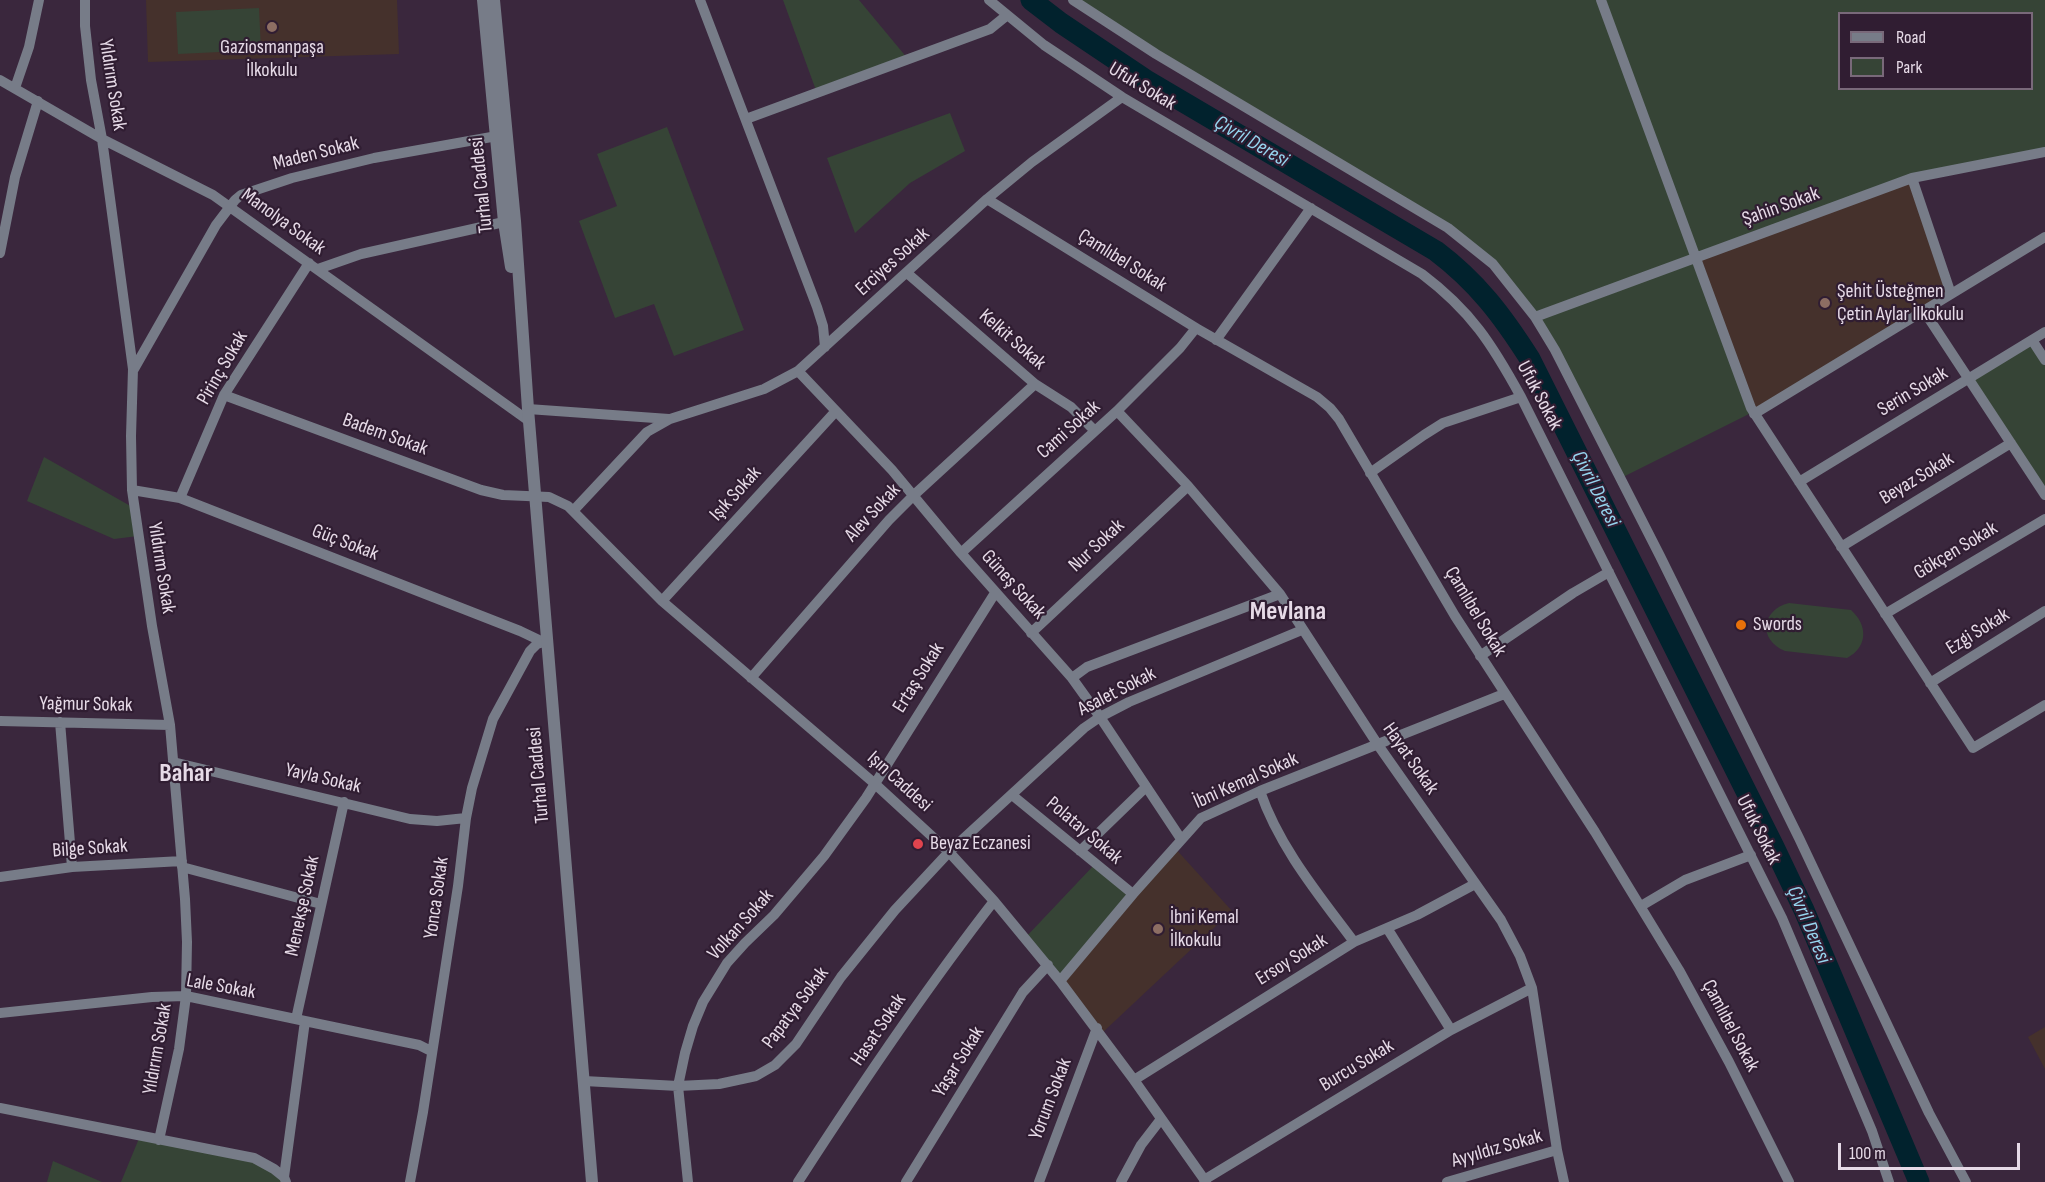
<!DOCTYPE html>
<meta charset="utf-8">
<style>
body{margin:0}
#map{position:relative;width:2045px;height:1182px;overflow:hidden;background:#3a273d;font-family:"Sofia Sans Condensed",sans-serif}
canvas{display:block}
.legend{position:absolute;left:1838px;top:12px;width:195px;height:78px;box-sizing:border-box;background:#301d32;border:2px solid #79697a;margin:0;padding:8px 10px;list-style:none;font-size:18px;color:#e6dae7}
.legend li{display:flex;align-items:center;gap:12px;height:30px}
.legend b{width:30px;border:2px solid #79697a}
.scale{position:absolute;left:1838px;top:1143px;width:182px;height:27px;box-sizing:border-box;border:3px solid #e6dae7;border-top:0;padding-left:8px;font-size:18px;line-height:21px;white-space:nowrap;color:#e6dae7;-webkit-text-stroke:4px #301d32;paint-order:stroke}
</style>
<div id="map">
<canvas width="2045" height="1182"></canvas>
<ul class="legend">
<li><b style="height:8px;background:#777c88"></b>Road</li>
<li><b style="height:16px;background:#364436"></b>Park</li>
</ul>
<div class="scale">100 m</div>
</div>
<script>
const ctx = document.querySelector('canvas').getContext('2d');
ctx.lineJoin = 'round';
function paint(path, color) {
  ctx.fillStyle = color;
  ctx.fill(path, 'evenodd');
}
function trace(path, color, width, dash) {
  ctx.strokeStyle = color;
  ctx.lineWidth = width;
  ctx.lineCap = dash ? 'butt' : 'round';
  ctx.setLineDash(dash || []);
  ctx.stroke(path);
}
function label(font, color, halo, rows, align = 'center') {
  ctx.font = font + ' "Sofia Sans Condensed",sans-serif';
  ctx.lineWidth = 4.5;
  ctx.setLineDash([]);
  ctx.textBaseline = 'middle';
  ctx.strokeStyle = halo;
  ctx.fillStyle = color;
  for (const [text, x, y, turn = 0] of rows) {
    ctx.save();
    ctx.translate(x, y);
    ctx.rotate((+turn || 0) * Math.PI / 180);
    ctx.textAlign = isNaN(turn) ? turn : align;
    if (halo) ctx.strokeText(text, 0, 0);
    ctx.fillText(text, 0, 0);
    ctx.restore();
  }
}
const education = new Path2D(`
 M 146,0 L 397,0 L 399,54 L 148,62 Z
 M 1912,178 L 1951,294 L 1754,414 L 1695,257 Z
 M 1174,847 L 1232,911 L 1101,1034 L 1060,981 Z
 M 2045,1027 L 2045,1069 L 2028,1037 Z`);
const green = new Path2D(`
 M 783,0 L 859,0 L 908,59 L 817,93 Z
 M 1073,0 L 2045,0 L 2045,152 L 1912,178 L 1695,257 L 1753,412 L 1621,478 L 1535,317 L 1469,244 ZM 1840,14 L 2032,14 L 2032,88 L 1840,88 Z
 M 259,8 L 261,50 L 178,54 L 176,12 Z
 M 950,113 L 965,151 L 910,183 L 855,233 L 827,158 Z
 M 667,127 L 744,330 L 674,356 L 654,304 L 615,318 L 579,221 L 617,206 L 597,154 Z
 M 2032,340 L 2045,360 L 2045,495 L 1969,379 Z
 M 44,457 L 134,508 L 138,536 L 114,539 L 27,501 Z
 M 1789,603 L 1851,610 C 1868,625 1868,647 1847,658 L 1785,651 C 1758,640 1761,610 1789,603 Z
 M 1095,864 L 1133,894 L 1060,981 L 1025,938 Z
 M 140,1136 L 254,1158 L 286,1182 L 121,1182 Z
 M 53,1161 L 102,1182 L 47,1182 Z`);
const river = new Path2D(`
 M 1031,0 L 1061,23 L 1146,80 L 1436,251 C 1477,282 1502,315 1530,359 L 1774,847 L 1804,910 L 1919,1182`);
const minor = new Path2D(`
 M 85,0 L 85,26 L 91,80 L 102,139 L 133,369 L 131,436 L 132,490 L 152,626 L 170,725 L 185,899 L 187,942 L 186,996 L 179,1049 L 159,1140
 M 700,0 L 817,307 L 823,326 L 825,347
 M 989,0 L 1044,45 L 1122,97 L 1422,274 C 1471,311 1492,344 1521,397 L 1782,918 L 1872,1131 L 1889,1182
 M 1073,0 L 1156,54 L 1448,228 L 1493,264 L 1535,317 L 1555,350 L 1660,556 L 1799,838 L 1929,1113 L 1966,1182
 M 1601,0 L 1751,408 L 1973,748 L 2045,705
 M 0,80 L 102,139 L 213,195 L 529,421
 M 15,88 L 29,47 L 39,0
 M 746,119 L 990,29 L 1006,16
 M 1912,178 L 1951,294
 M 987,199 L 1196,328 L 1317,397 L 1330,408 L 1339,419 L 1455,616 L 1595,832 L 1679,970 L 1729,1062 L 1789,1182
 M 0,253 L 15,177 L 38,101
 M 318,269 L 361,254 L 504,222
 M 907,273 L 1035,384 L 1071,407 L 1095,431
 M 1924,311 L 2045,495
 M 1535,317 L 1912,178 L 2045,152
 M 1216,340 L 1311,208
 M 2032,340 L 2045,360
 M 134,369 L 216,225 L 235,200 L 241,195 L 292,178 L 374,158 L 497,136
 M 798,371 L 892,470 L 961,553 L 1072,678 L 1100,717 L 1181,839
 M 224,395 L 481,490 L 503,495 L 549,497 L 568,506 L 662,601 L 874,783 L 949,852 L 994,901 L 1060,981 L 1134,1080 L 1206,1182
 M 528,409 L 669,419
 M 1117,411 L 1188,486 L 1280,594 L 1378,745 L 1501,920 L 1520,956 L 1532,988 L 1557,1150 L 1564,1182
 M 1754,414 L 2045,237
 M 1370,473 L 1424,435 L 1443,423 L 1521,397
 M 1799,482 L 2045,332
 M 132,490 L 180,498 L 520,631 L 541,641
 M 180,498 L 224,395 L 309,263
 M 573,511 L 647,432 L 670,419 L 764,389 L 798,371 L 987,199 L 1032,162 L 1122,97
 M 1841,547 L 2011,443
 M 961,553 L 1117,411 L 1180,348 L 1196,328
 M 662,601 L 836,411
 M 1885,614 L 2045,519
 M 1031,633 L 1188,486
 M 1480,656 L 1573,593 L 1609,572
 M 751,678 L 889,520 L 914,495 L 1035,384
 M 1072,678 L 1087,667 L 1280,594
 M 1930,683 L 2045,611
 M 0,721 L 170,725
 M 60,722 L 72,867
 M 173,762 L 410,819 L 437,821 L 466,818
 M 1260,791 C 1279,847 1319,895 1354,942
 M 1012,795 L 1133,894
 M 1080,851 L 1146,787
 M 182,867 L 321,904
 M 0,877 L 72,867 L 182,861
 M 1641,906 L 1685,880 L 1751,855
 M 1387,928 L 1451,1030
 M 1060,981 L 1133,894 L 1201,818 L 1260,791 L 1504,694
 M 0,1013 L 152,997 L 186,996 L 419,1045 L 431,1051
 M 296,1019 L 344,802
 M 1134,1080 L 1354,942 L 1417,915 L 1475,884
 M 584,1081 L 678,1086 L 719,1084 L 756,1076 L 775,1065 L 796,1044 L 841,977 L 895,910 L 949,852 L 1084,728 L 1100,717 L 1129,702 L 1302,630
 M 0,1108 L 254,1158 L 274,1169 L 284,1177
 M 1204,1180 L 1451,1030 L 1532,988
 M 286,1182 L 284,1177 L 305,1021
 M 410,1182 L 423,1112 L 458,886 L 466,818 L 472,788 L 493,719 L 530,651 L 537,644 L 547,641
 M 688,1182 L 678,1086 L 685,1053 L 693,1026 L 703,1002 L 727,963 L 745,943 L 774,915 L 824,856 L 866,798 L 995,593
 M 798,1182 C 860,1086 924,991 994,901
 M 906,1182 L 1023,992 L 1048,965
 M 1039,1182 L 1097,1028
 M 1121,1182 L 1141,1145 L 1161,1119
 M 1447,1182 L 1557,1150`);
const tertiary = new Path2D(`
 M 483,0 L 504,222 L 511,267
 M 494,0 L 515,221 L 528,409 L 592,1182`);
const markers = [
 [272,27,6,"#8d6e63"],
 [1825,303,6,"#8d6e63"],
 [1741,625,6,"#e8710a"],
 [918,844,6,"#e0444e"],
 [1158,929,6,"#8d6e63"]
];
const poiNames = [
 ["Gaziosmanpaşa",272,48,"center"],
 ["İlkokulu",272,71,"center"],
 ["Şehit Üsteğmen",1837,292],
 ["Çetin Aylar İlkokulu",1837,315],
 ["Swords",1753,625],
 ["Beyaz Eczanesi",930,844],
 ["İbni Kemal",1170,918],
 ["İlkokulu",1170,941]
];
const streetNames = [
 ["Yıldırım Sokak",112,85,81],
 ["Ufuk Sokak",1142,87,31],
 ["Maden Sokak",316,154,-14],
 ["Turhal Caddesi",482,185,-96],
 ["Şahin Sokak",1781,207,-20],
 ["Manolya Sokak",283,222,36],
 ["Çamlıbel Sokak",1122,261,32],
 ["Erciyes Sokak",893,262,-42],
 ["Kelkit Sokak",1012,340,41],
 ["Pirinç Sokak",223,368,-60],
 ["Serin Sokak",1913,392,-31],
 ["Ufuk Sokak",1539,396,62],
 ["Cami Sokak",1069,430,-42],
 ["Badem Sokak",385,435,20],
 ["Beyaz Sokak",1917,479,-31],
 ["Işık Sokak",736,494,-48],
 ["Alev Sokak",873,513,-47],
 ["Güç Sokak",345,543,21],
 ["Nur Sokak",1097,546,-43],
 ["Gökçen Sokak",1956,551,-31],
 ["Yıldırım Sokak",161,568,81],
 ["Güneş Sokak",1013,585,48],
 ["Çamlıbel Sokak",1475,612,59],
 ["Ezgi Sokak",1978,632,-32],
 ["Ertaş Sokak",919,678,-58],
 ["Asalet Sokak",1117,692,-27],
 ["Yağmur Sokak",86,705,1],
 ["Hayat Sokak",1410,759,55],
 ["Turhal Caddesi",539,775,-95],
 ["Yayla Sokak",323,779,13],
 ["İbni Kemal Sokak",1246,781,-24],
 ["Işın Caddesi",899,782,42],
 ["Ufuk Sokak",1758,830,63],
 ["Polatay Sokak",1084,831,40],
 ["Bilge Sokak",90,849,-4],
 ["Yonca Sokak",437,898,-82],
 ["Menekşe Sokak",303,906,-78],
 ["Volkan Sokak",741,925,-48],
 ["Ersoy Sokak",1292,960,-32],
 ["Lale Sokak",221,987,10],
 ["Papatya Sokak",796,1008,-53],
 ["Çamlıbel Sokak",1730,1026,62],
 ["Hasat Sokak",879,1030,-56],
 ["Yıldırım Sokak",158,1049,-80],
 ["Yaşar Sokak",959,1062,-58],
 ["Burcu Sokak",1357,1066,-31],
 ["Yorum Sokak",1051,1099,-69],
 ["Ayyıldız Sokak",1497,1149,-16]
];
const waterNames = [
 ["Çivril Deresi",1251,142,30],
 ["Çivril Deresi",1595,489,63],
 ["Çivril Deresi",1808,925,67]
];
const districtNames = [
 ["Mevlana",1288,612],
 ["Bahar",186,774]
];
paint(education, '#45312c');
paint(green, '#364436');
trace(river, '#01222d', 21);
trace(minor, '#777c88', 10);
trace(tertiary, '#777c88', 12);
for (const [x, y, r, color] of markers) {
  const dot = new Path2D();
  dot.arc(x, y, r, 0, 2 * Math.PI);
  ctx.fillStyle = color;
  ctx.fill(dot);
  trace(dot, '#301d32', 2);
}
label('20px', '#e6dae7', '#301d32', poiNames, 'left');
label('20px', '#e6dae7', '#301d32', streetNames);
label('italic 21px', '#95d4ee', '#301d32', waterNames);
label('bold 26px', '#e6dae7', '#301d32', districtNames);
</script>
